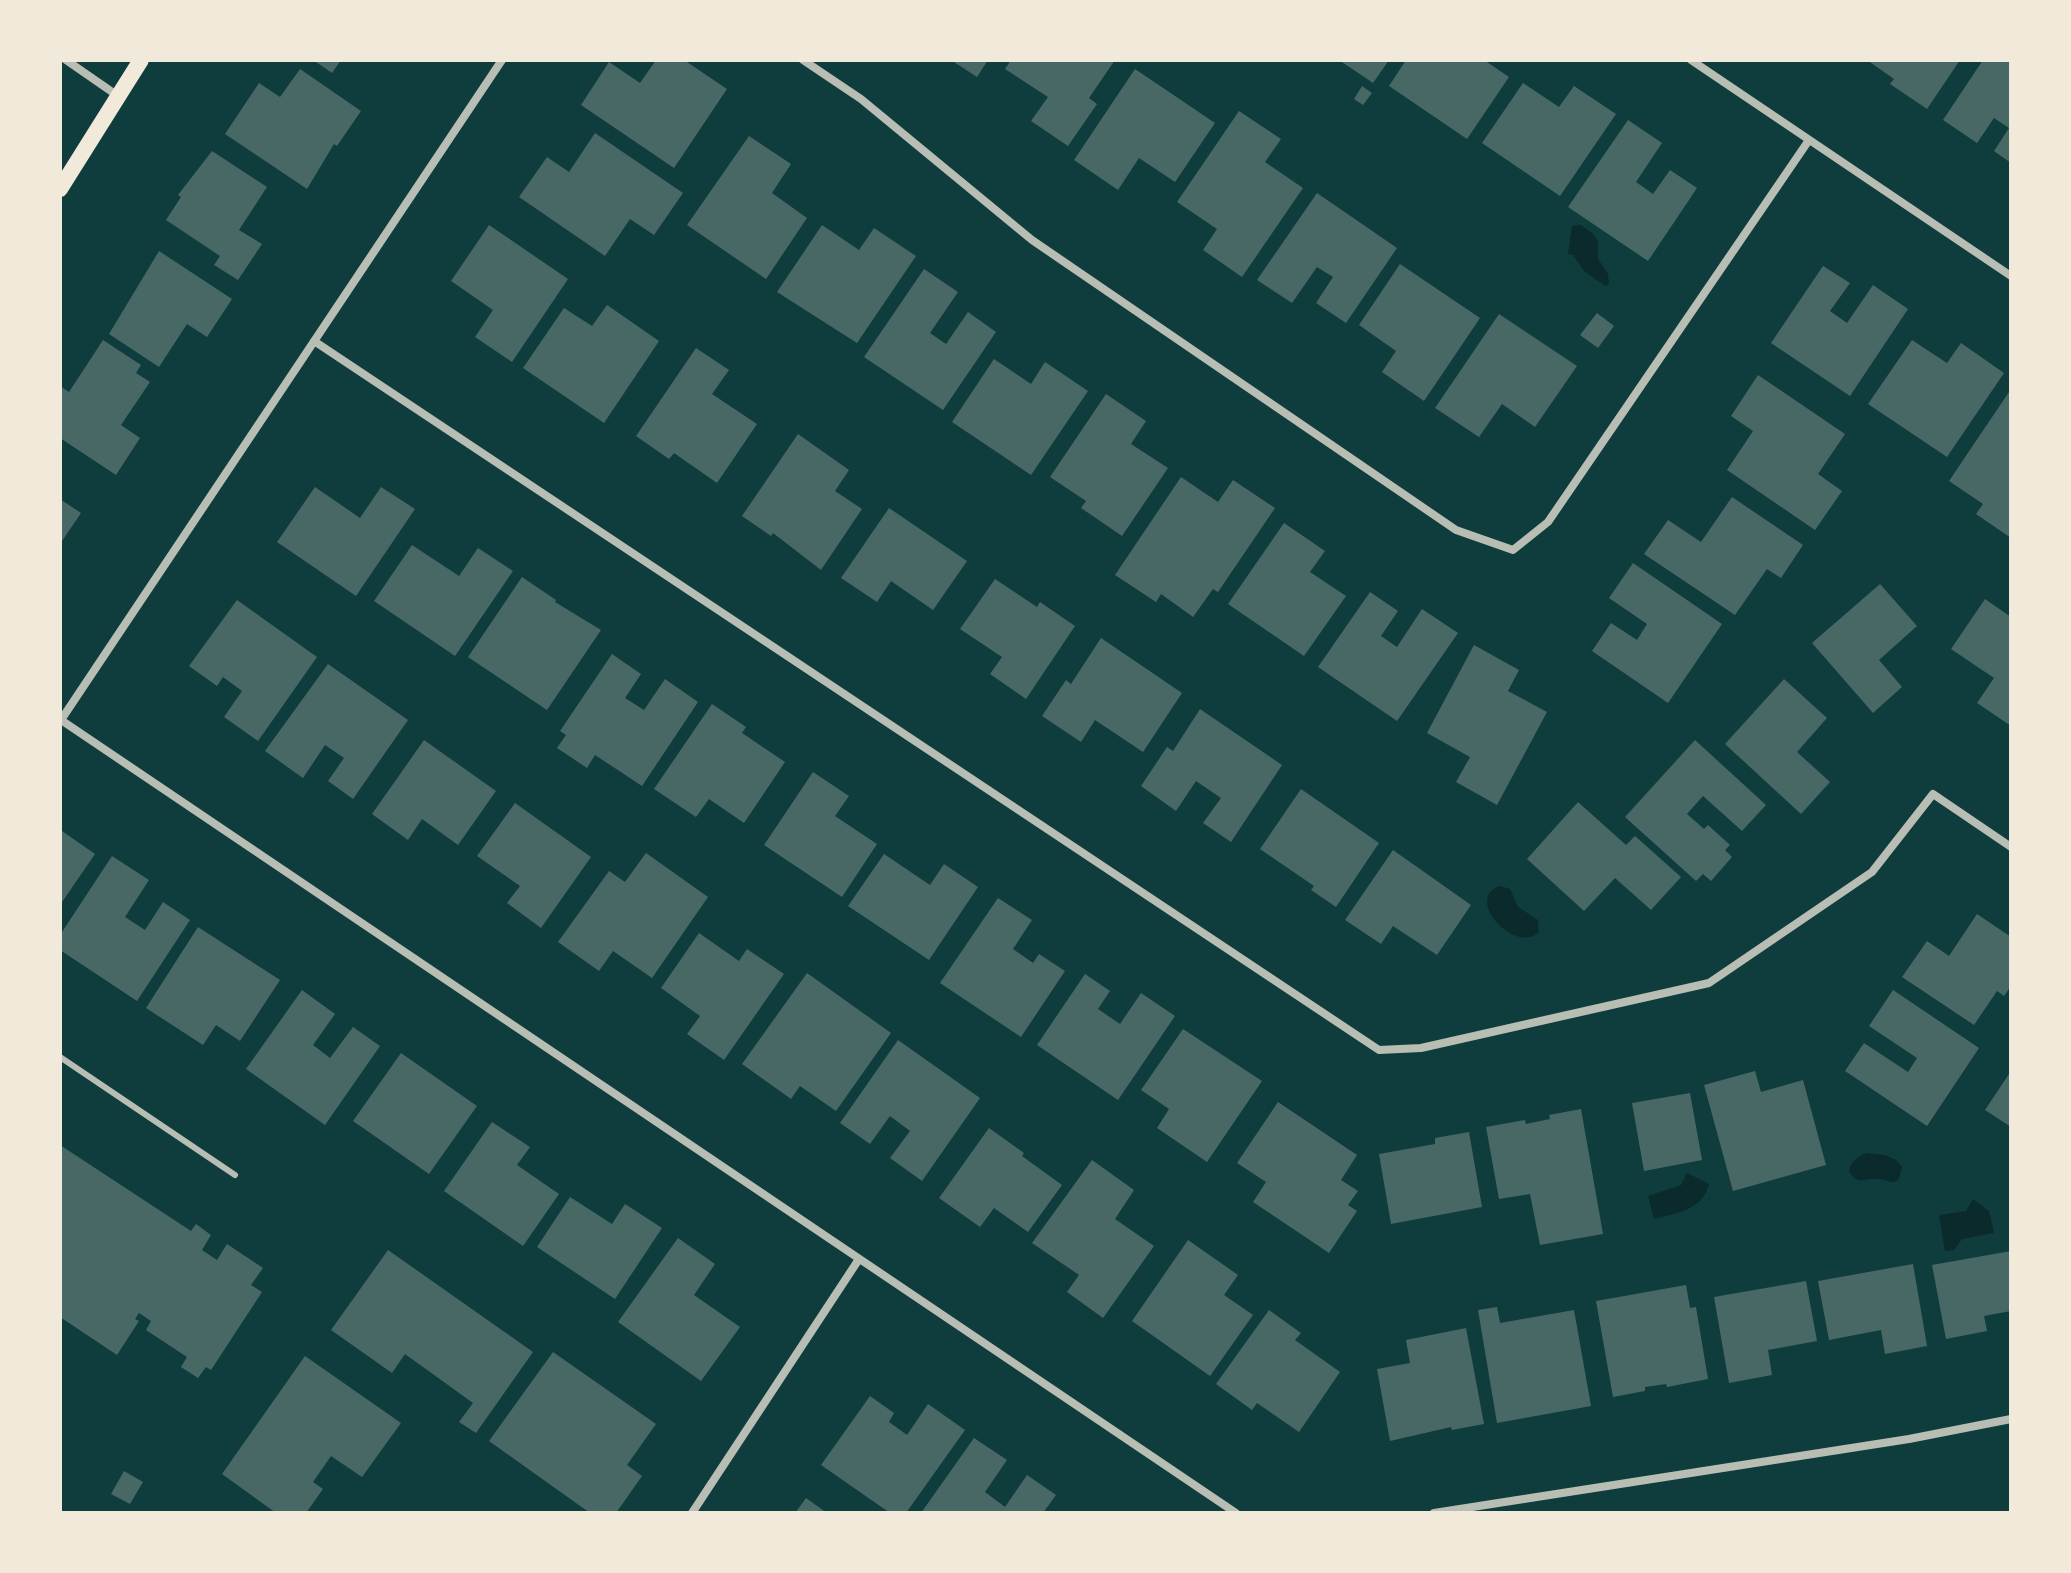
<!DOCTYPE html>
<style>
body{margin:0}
#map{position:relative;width:2071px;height:1573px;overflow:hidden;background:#0f3d3e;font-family:"DM Sans",sans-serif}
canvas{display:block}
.frame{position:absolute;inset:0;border:62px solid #f1e9da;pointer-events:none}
</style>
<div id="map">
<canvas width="2071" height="1573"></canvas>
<div class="frame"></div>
</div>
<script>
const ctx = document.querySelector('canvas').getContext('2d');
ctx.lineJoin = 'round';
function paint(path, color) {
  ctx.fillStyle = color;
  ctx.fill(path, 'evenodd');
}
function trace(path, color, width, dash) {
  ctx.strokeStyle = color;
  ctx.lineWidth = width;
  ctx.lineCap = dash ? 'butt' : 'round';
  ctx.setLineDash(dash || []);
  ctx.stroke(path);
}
const water = new Path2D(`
 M 1581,225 L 1593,234 L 1598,241 L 1598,259 L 1608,274 L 1609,284 L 1605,286 L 1584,271 L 1573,255 L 1568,254 L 1572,226 Z
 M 1500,886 L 1510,889 L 1518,907 L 1538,920 L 1539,932 C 1515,955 1463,898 1500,886 Z
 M 1867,1153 L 1885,1155 L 1896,1160 L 1902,1167 L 1899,1179 L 1894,1182 C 1889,1182 1885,1180 1880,1179 C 1865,1177 1858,1187 1849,1171 C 1851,1161 1858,1156 1867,1153 Z
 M 1687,1173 L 1709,1184 C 1703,1210 1677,1213 1654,1219 L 1648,1196 L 1681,1185 Z
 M 1973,1199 L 1989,1211 L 1994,1233 L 1962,1239 L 1954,1250 L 1945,1251 L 1939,1215 L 1966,1211 Z`);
const building = new Path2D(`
 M 313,60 L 341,60 L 332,73 Z
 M 656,60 L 684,60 L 727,89 L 674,168 L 581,105 L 609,62 L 640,83 Z
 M 951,60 L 988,60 L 977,77 Z
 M 1011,60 L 1115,60 L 1089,98 L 1097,104 L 1068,146 L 1031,121 L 1048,97 L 1005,69 Z
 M 1339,60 L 1389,60 L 1373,83 Z
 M 1406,60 L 1484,60 L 1509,77 L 1467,139 L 1389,86 Z
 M 1867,60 L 1960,60 L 1927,109 L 1890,84 L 1894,79 Z
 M 1983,60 L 2011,60 L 2011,163 L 1994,151 L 2009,128 L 1994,118 L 1977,143 L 1943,120 Z
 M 300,69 L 361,111 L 337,146 L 334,144 L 307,189 L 225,134 L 259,83 L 280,97 Z
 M 1135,69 L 1215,123 L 1175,182 L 1139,158 L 1118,190 L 1074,160 Z
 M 1523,83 L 1559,107 L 1574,86 L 1616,114 L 1560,196 L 1482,143 Z
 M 1362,86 L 1372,93 L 1363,105 L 1354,99 Z
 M 1239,111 L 1281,139 L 1265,162 L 1303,188 L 1242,277 L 1203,250 L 1217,229 L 1177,202 Z
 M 1628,120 L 1662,143 L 1636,182 L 1653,194 L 1670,170 L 1697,188 L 1648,261 L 1568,207 Z
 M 595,133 L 683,193 L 654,235 L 630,219 L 605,256 L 519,197 L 547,157 L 569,172 Z
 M 749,136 L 791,164 L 772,193 L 807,218 L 766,279 L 687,225 Z
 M 212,151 L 267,187 L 239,230 L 262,244 L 238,280 L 214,265 L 220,256 L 166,220 L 181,197 L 178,195 Z
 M 1317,193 L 1397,248 L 1346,323 L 1316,303 L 1333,277 L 1317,267 L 1292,303 L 1257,280 Z
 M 489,225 L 568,279 L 512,362 L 475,337 L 493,310 L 451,281 Z
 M 822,225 L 859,250 L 874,228 L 916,256 L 857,343 L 777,292 Z
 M 159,251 L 232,299 L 207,337 L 187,324 L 159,367 L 109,334 Z
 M 1400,264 L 1480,318 L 1424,401 L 1382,372 L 1396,351 L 1359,325 Z
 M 1823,266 L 1850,283 L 1830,311 L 1847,323 L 1873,285 L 1908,309 L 1850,396 L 1771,343 Z
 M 924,269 L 958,292 L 930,333 L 946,344 L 968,312 L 996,332 L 943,410 L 864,357 Z
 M 607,305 L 659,341 L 604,423 L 523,368 L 564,308 L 592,326 Z
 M 1597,313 L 1614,326 L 1598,348 L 1580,335 Z
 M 1499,314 L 1577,366 L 1535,427 L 1502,404 L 1479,437 L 1435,408 Z
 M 103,340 L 141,365 L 136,373 L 150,382 L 121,425 L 140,438 L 116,475 L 60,438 L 60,386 L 69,392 Z
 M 1912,340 L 1947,363 L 1961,343 L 2004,373 L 1947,457 L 1868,404 Z
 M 696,348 L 729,370 L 712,394 L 757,424 L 717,483 L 674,453 L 669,459 L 636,436 Z
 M 994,359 L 1031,384 L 1045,362 L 1088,391 L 1031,475 L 952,422 Z
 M 1758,375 L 1845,434 L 1818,474 L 1842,491 L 1815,530 L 1727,470 L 1753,431 L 1731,416 Z
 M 2011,389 L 2011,538 L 1976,514 L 1983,504 L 1949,481 Z
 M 1106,394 L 1146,421 L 1131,444 L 1168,468 L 1122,536 L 1081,508 L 1086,501 L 1050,477 Z
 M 798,434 L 849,470 L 835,491 L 862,509 L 821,570 L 773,533 L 771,536 L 742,516 Z
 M 1181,477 L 1218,502 L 1233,480 L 1275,508 L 1218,592 L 1213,589 L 1193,617 L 1161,594 L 1156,602 L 1115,575 Z
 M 315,487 L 360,518 L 381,487 L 415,509 L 356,596 L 277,542 Z
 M 1732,497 L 1803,545 L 1781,578 L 1767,569 L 1735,615 L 1644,554 L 1668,520 L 1701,542 Z
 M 60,499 L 81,513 L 60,544 Z
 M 889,508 L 967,561 L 933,610 L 891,581 L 877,602 L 841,578 Z
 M 1284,523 L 1325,551 L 1310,572 L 1346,596 L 1304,656 L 1228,604 Z
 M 412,545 L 459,576 L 478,548 L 513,571 L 455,656 L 374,601 Z
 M 1633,563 L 1722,624 L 1668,703 L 1592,651 L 1611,623 L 1637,640 L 1647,624 L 1609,598 Z
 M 522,577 L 556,600 L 555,602 L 601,630 L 547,710 L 468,657 Z
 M 995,579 L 1037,607 L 1040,602 L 1075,626 L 1026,699 L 990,674 L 1002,657 L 960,629 Z
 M 1880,584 L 1917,626 L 1879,660 L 1902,687 L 1873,713 L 1812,643 Z
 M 1370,592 L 1398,611 L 1381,636 L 1397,647 L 1422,609 L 1458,633 L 1397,721 L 1318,667 Z
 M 1985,599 L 2011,617 L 2011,726 L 1977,703 L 1994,678 L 1951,649 Z
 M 237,600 L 317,657 L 258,741 L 224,717 L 242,691 L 223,677 L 217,686 L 189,666 Z
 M 1101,638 L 1182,693 L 1143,752 L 1095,720 L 1081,742 L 1042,716 L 1066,680 L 1071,684 Z
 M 1474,645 L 1519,670 L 1508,691 L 1547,712 L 1497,805 L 1456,782 L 1470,757 L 1427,733 Z
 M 612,654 L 641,674 L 625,698 L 644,710 L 665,679 L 698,702 L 642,786 L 595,755 L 587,768 L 557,748 L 566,735 L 560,731 Z
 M 328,664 L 408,720 L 353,799 L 328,781 L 344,758 L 325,745 L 303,778 L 265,751 Z
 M 1784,679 L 1827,718 L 1797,752 L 1830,782 L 1801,814 L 1725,744 Z
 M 712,704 L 746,727 L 742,733 L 785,762 L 744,823 L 709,799 L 696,817 L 654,789 Z
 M 1200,709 L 1282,765 L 1231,842 L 1203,823 L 1221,798 L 1196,781 L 1176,811 L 1141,786 L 1167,747 L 1173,751 Z
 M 424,740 L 496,791 L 458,845 L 422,819 L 408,840 L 372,814 Z
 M 1695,740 L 1766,805 L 1742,831 L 1703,796 L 1687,814 L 1704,829 L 1708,825 L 1730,845 L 1725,850 L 1732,857 L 1711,881 L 1703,874 L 1696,881 L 1625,817 Z
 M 813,772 L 849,796 L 835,816 L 877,844 L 842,897 L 764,845 Z
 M 1301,789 L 1379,843 L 1336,907 L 1311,890 L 1314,886 L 1260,849 Z
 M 1578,802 L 1626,845 L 1635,836 L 1681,877 L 1651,910 L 1615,878 L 1584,911 L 1527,859 Z
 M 515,803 L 591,857 L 541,928 L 507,903 L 520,886 L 477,856 Z
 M 62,831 L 95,854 L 60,905 L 60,834 Z
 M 1393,850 L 1471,905 L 1437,955 L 1393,926 L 1381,944 L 1345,920 Z
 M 646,853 L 708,897 L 652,978 L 613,951 L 599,971 L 558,942 L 609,871 L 625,882 Z
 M 884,854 L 930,885 L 944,864 L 978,887 L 929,960 L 848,906 Z
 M 112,856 L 149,880 L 125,917 L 145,930 L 163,902 L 190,920 L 137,1001 L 60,950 L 60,935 Z
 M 998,898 L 1032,920 L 1013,949 L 1033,963 L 1039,954 L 1065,971 L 1021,1037 L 940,983 Z
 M 1977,914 L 2011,937 L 2011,986 L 2004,996 L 1997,991 L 1974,1025 L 1902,977 L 1927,941 L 1949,956 Z
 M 198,927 L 280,980 L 240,1041 L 216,1025 L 203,1045 L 146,1008 Z
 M 699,933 L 739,961 L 747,949 L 784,974 L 724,1060 L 687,1034 L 700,1016 L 661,988 Z
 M 807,973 L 891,1033 L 836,1111 L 800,1086 L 791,1099 L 742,1064 Z
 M 1085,974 L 1110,991 L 1098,1009 L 1120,1024 L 1141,993 L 1175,1016 L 1118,1100 L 1037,1045 Z
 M 302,990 L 335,1014 L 313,1045 L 330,1058 L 353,1027 L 380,1046 L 325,1125 L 246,1069 Z
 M 1893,990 L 1979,1048 L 1927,1126 L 1845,1071 L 1864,1043 L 1908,1072 L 1917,1058 L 1869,1026 Z
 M 1183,1029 L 1262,1081 L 1207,1162 L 1157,1128 L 1169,1109 L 1141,1090 Z
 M 898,1040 L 980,1098 L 922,1181 L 890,1158 L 910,1131 L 890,1116 L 870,1144 L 840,1123 Z
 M 401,1053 L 477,1106 L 429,1174 L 353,1121 Z
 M 1755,1071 L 1761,1092 L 1803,1080 L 1826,1165 L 1733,1191 L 1704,1085 Z
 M 2011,1071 L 2011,1127 L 1985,1110 Z
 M 1690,1093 L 1702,1160 L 1644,1171 L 1632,1103 Z
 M 1278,1102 L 1357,1155 L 1341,1180 L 1358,1191 L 1348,1205 L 1357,1211 L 1329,1253 L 1253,1202 L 1266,1182 L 1237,1163 Z
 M 1581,1109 L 1603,1234 L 1540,1245 L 1530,1194 L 1499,1199 L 1486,1127 L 1525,1120 L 1526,1124 L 1550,1119 L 1549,1115 Z
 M 492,1122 L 530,1147 L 517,1165 L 559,1194 L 523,1246 L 444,1191 Z
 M 989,1128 L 1024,1153 L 1022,1156 L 1062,1185 L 1028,1232 L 994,1208 L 980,1227 L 939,1198 Z
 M 1469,1132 L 1482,1207 L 1391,1224 L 1379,1154 L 1435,1144 L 1435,1138 Z
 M 60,1145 L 191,1231 L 196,1224 L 211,1235 L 202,1250 L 217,1260 L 227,1244 L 263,1268 L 251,1285 L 262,1292 L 211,1370 L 206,1367 L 198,1378 L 181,1367 L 187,1357 L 146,1330 L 151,1321 L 139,1313 L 135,1319 L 139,1321 L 117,1355 L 60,1317 Z
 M 1092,1160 L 1134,1190 L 1115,1219 L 1154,1246 L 1103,1318 L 1067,1292 L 1079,1275 L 1032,1243 Z
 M 570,1197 L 612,1224 L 625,1204 L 662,1228 L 615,1299 L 537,1247 Z
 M 678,1238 L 715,1264 L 694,1295 L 740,1327 L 701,1381 L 618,1322 Z
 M 1188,1240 L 1238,1275 L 1224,1295 L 1253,1315 L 1210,1376 L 1132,1321 Z
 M 388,1250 L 533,1352 L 476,1433 L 459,1422 L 473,1403 L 405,1354 L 392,1373 L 331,1330 Z
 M 2011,1251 L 2011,1311 L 1984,1316 L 1987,1331 L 1946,1339 L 1932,1265 Z
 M 1913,1264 L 1927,1346 L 1885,1354 L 1881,1330 L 1829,1340 L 1818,1281 Z
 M 1806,1281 L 1817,1341 L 1768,1350 L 1772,1375 L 1729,1383 L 1714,1297 Z
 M 1686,1285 L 1690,1308 L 1696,1307 L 1708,1379 L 1667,1387 L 1666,1384 L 1645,1387 L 1645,1391 L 1613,1397 L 1596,1301 Z
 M 1497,1307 L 1500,1323 L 1574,1310 L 1591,1406 L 1497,1423 L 1478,1310 Z
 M 1269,1310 L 1301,1333 L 1295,1340 L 1340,1372 L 1299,1432 L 1257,1403 L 1252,1410 L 1216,1384 Z
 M 1466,1328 L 1484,1424 L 1452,1430 L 1451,1427 L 1390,1441 L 1377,1369 L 1410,1363 L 1406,1340 Z
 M 553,1352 L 656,1424 L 627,1465 L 642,1476 L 616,1513 L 590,1513 L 489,1441 Z
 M 305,1356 L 401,1423 L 362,1477 L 331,1456 L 313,1482 L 323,1489 L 306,1513 L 276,1513 L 222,1474 Z
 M 870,1396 L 894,1413 L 889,1422 L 907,1435 L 928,1404 L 965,1430 L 906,1513 L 890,1513 L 821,1465 Z
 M 974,1438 L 1007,1460 L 985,1492 L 1005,1507 L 1027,1475 L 1056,1495 L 1043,1513 L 921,1513 Z
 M 124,1471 L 143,1482 L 130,1504 L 111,1494 Z
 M 806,1498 L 827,1513 L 795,1513 Z`);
const service = new Path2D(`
 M 60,1057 L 235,1175`);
const minor = new Path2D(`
 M 66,60 L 118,96
 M 502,60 L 61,720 L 1236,1513
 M 803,60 L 861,99 L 1032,240 L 1456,530 L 1513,550 L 1548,522 L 1809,140
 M 1691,60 L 2011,276
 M 314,341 L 1379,1050 L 1421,1048 L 1709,983 L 1872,872 L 1933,794 L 2011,847
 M 692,1513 L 859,1259
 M 1434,1513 L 1909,1439 L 2011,1419`);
const secondary = new Path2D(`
 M 60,189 L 141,60`);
paint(water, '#0a2a2b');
paint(building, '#486865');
trace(service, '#b8beb3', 6);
trace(minor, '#b8beb3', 8);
trace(secondary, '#f1e9da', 16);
</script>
